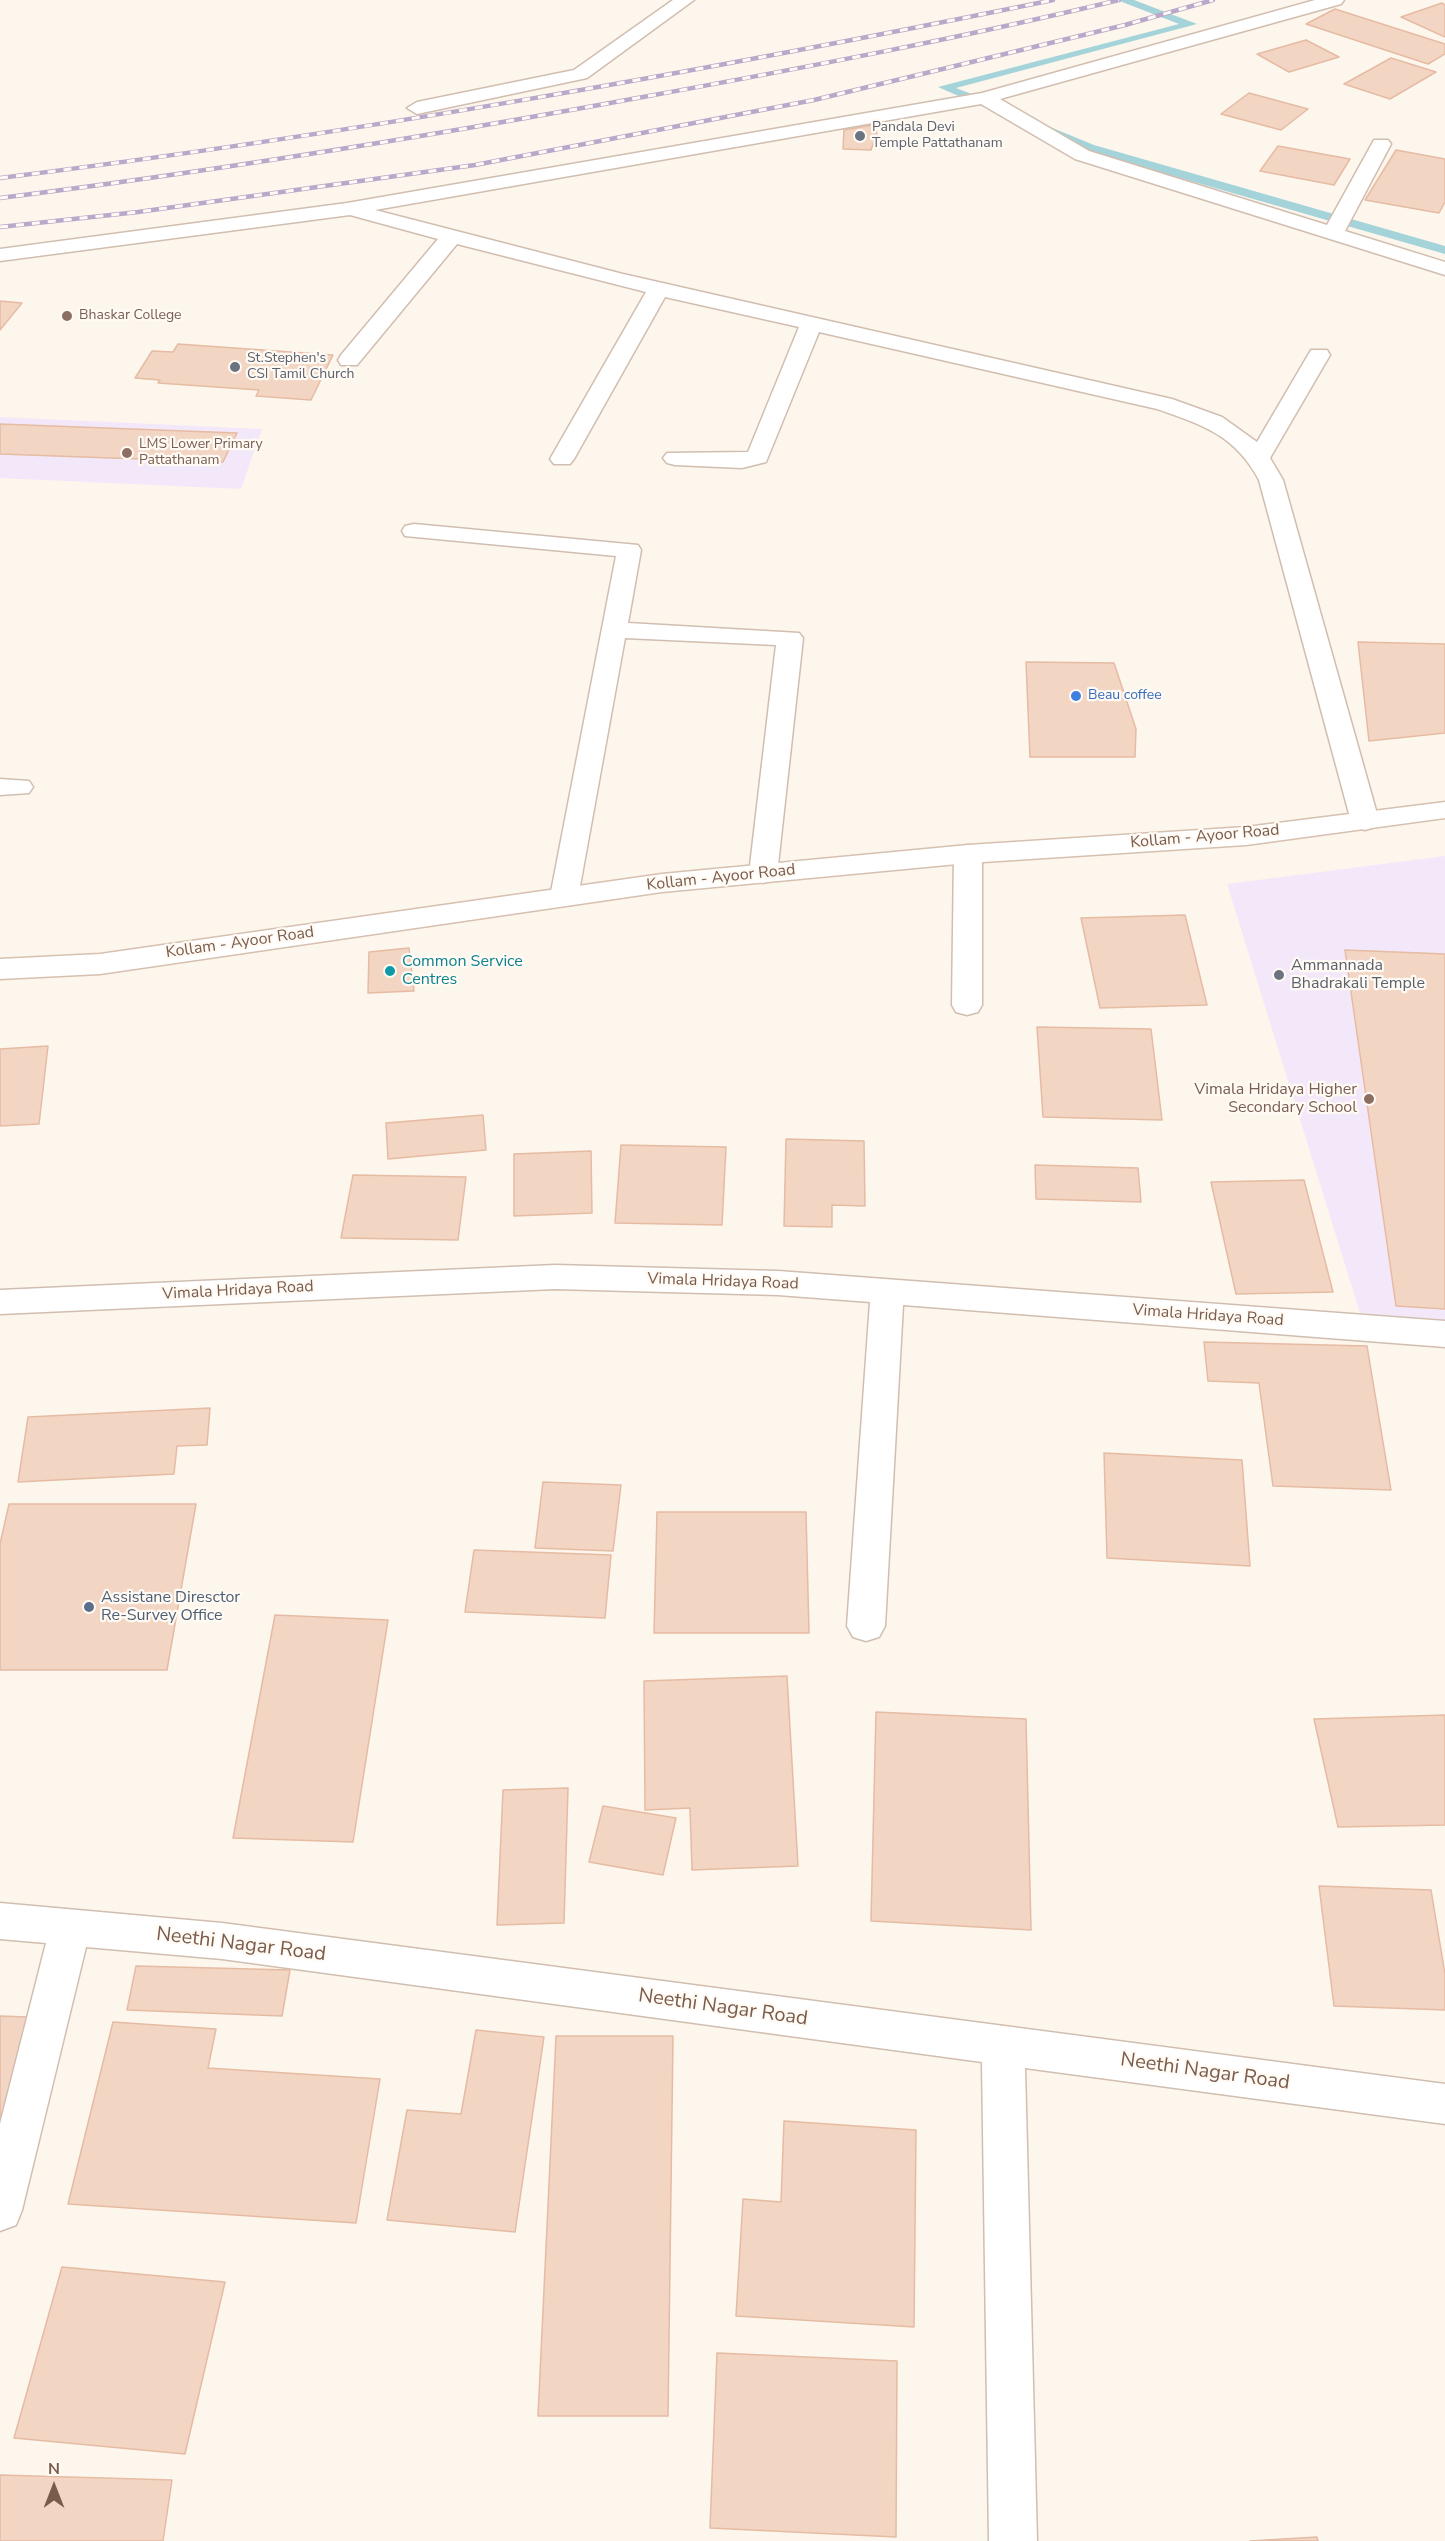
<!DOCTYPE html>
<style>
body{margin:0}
#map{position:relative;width:1445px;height:2541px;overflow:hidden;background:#fdf6ec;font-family:"Nunito Sans",sans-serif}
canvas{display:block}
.north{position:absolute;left:24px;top:2457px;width:60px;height:60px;-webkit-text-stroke:4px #fffaf3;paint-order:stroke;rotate:0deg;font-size:16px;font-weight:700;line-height:24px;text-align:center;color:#7a5c4d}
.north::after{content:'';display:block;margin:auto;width:21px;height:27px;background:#7a5c4d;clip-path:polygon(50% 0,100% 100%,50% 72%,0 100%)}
</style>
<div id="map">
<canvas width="1445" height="2541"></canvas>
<div class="north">N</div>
</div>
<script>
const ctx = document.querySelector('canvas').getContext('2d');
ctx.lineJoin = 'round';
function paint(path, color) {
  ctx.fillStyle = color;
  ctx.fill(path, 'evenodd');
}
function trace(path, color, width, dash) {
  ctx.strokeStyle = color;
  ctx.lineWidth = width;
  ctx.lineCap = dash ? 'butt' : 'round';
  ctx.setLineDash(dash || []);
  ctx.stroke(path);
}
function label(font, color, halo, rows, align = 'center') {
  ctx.font = font + ' "Nunito Sans",sans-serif';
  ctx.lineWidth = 4.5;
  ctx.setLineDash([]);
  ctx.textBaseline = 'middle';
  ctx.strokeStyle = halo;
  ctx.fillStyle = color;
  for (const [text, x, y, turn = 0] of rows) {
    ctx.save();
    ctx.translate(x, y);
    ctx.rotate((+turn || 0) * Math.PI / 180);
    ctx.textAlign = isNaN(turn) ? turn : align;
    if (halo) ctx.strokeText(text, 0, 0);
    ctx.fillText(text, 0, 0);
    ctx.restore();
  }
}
const education = new Path2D(`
 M 0,417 L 262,429 L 241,489 L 0,478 Z
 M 1445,856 L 1445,1320 L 1360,1313 L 1227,884 Z`);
const stream = new Path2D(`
 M 1117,0 L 1134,0 L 1197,24 L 956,88 L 997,104 L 997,110 L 993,111 L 938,87 L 1179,24 Z
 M 1038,122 L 1094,145 L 1445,246 L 1445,254 L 1086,151 L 1034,129 L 1032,126 Z`);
const building = new Path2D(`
 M 1442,3 L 1445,5 L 1445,37 L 1401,17 Z
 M 1335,9 L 1445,44 L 1445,54 L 1428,64 L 1306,24 Z
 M 1306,40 L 1339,57 L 1289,72 L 1257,54 Z
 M 1391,58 L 1436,72 L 1390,99 L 1344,84 Z
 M 1249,93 L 1308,109 L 1281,130 L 1221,114 Z
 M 873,125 L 877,133 L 871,150 L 843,149 L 844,130 Z
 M 1278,146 L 1350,159 L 1334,185 L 1260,171 Z
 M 1396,150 L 1445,159 L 1445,202 L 1439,213 L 1365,200 Z
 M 0,301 L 22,303 L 0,330 Z
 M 178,344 L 333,355 L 311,400 L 256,396 L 259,390 L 158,383 L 160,380 L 135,378 L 152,351 L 173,352 Z
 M 0,424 L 237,433 L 223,462 L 0,454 Z
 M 1358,642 L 1445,644 L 1445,733 L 1369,741 Z
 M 1026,662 L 1114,663 L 1136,729 L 1135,757 L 1030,757 Z
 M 1185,915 L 1207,1005 L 1100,1008 L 1081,918 Z
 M 409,948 L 414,991 L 368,993 L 369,952 Z
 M 1345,950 L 1445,954 L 1445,1309 L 1396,1306 Z
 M 1037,1027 L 1151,1029 L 1162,1120 L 1043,1117 Z
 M 48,1046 L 39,1124 L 0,1126 L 0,1049 Z
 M 483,1115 L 486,1150 L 388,1159 L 386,1123 Z
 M 786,1139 L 864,1141 L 865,1206 L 832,1205 L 832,1227 L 784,1226 Z
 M 621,1145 L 726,1147 L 722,1225 L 615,1223 Z
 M 591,1151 L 592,1213 L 514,1216 L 514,1154 Z
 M 1035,1165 L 1138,1168 L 1141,1202 L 1036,1199 Z
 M 353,1175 L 466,1177 L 458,1240 L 341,1238 Z
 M 1304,1180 L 1333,1292 L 1236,1294 L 1211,1182 Z
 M 1204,1342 L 1367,1346 L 1391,1490 L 1273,1486 L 1259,1383 L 1208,1381 Z
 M 210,1408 L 207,1445 L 177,1446 L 174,1474 L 18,1482 L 28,1417 Z
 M 1104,1453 L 1242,1460 L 1250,1566 L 1107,1558 Z
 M 543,1482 L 621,1485 L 613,1551 L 535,1548 Z
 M 9,1504 L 196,1504 L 167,1670 L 0,1670 L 0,1544 Z
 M 657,1512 L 806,1512 L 809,1633 L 654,1633 Z
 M 474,1550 L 611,1555 L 605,1618 L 465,1612 Z
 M 275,1615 L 388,1620 L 353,1842 L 233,1838 Z
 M 787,1676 L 798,1866 L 692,1870 L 690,1808 L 645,1810 L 644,1681 Z
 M 876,1712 L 1026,1719 L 1031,1930 L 871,1921 Z
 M 1445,1715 L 1445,1825 L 1338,1827 L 1314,1719 Z
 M 568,1788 L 564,1923 L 497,1925 L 503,1790 Z
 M 603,1806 L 676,1818 L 663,1875 L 589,1862 Z
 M 1319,1886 L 1431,1890 L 1445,1974 L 1445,2010 L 1334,2006 Z
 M 136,1966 L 290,1970 L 282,2016 L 127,2010 Z
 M 0,2016 L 27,2017 L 0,2128 Z
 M 113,2022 L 216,2029 L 208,2068 L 380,2079 L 356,2223 L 68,2204 Z
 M 476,2030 L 544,2037 L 515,2232 L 387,2220 L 407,2110 L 461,2114 Z
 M 556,2036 L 673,2036 L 668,2416 L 538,2416 Z
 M 784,2121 L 916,2130 L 914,2327 L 736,2316 L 743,2199 L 781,2202 Z
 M 62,2267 L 225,2282 L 185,2454 L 14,2438 Z
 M 717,2353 L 897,2361 L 896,2537 L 710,2528 Z
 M 0,2475 L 172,2480 L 163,2541 L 0,2541 Z
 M 1317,2537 L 1318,2541 L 1250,2541 Z`);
const minor = new Path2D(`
 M 673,0 L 694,0 L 587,78 L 417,114 L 407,108 L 417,102 L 574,70 Z
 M 1315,0 L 1344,0 L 1341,4 L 1000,99 L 1089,151 L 1327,225 L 1374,140 L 1388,140 L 1391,144 L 1345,231 L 1445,262 L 1445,275 L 1075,159 L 981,104 L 375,210 L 623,274 L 1172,399 L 1222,417 L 1257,442 L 1311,350 L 1327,350 L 1330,355 L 1270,458 L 1283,480 L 1379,821 L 1375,827 L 1365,830 L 1355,827 L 1351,821 L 1259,480 C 1235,435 1203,425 1157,409 L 819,332 L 766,462 L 742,468 L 675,465 L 667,463 L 663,458 L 667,453 L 748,452 L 799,327 L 665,297 L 574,459 L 570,464 L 554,464 L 550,459 L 646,292 L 457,244 L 357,365 L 341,365 L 338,360 L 341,355 L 438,239 L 350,215 L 0,261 L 0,249 L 347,203 L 982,93 Z
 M 414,524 L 638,545 L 641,550 L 628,623 L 799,633 L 803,638 L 777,874 L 773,880 L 763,883 L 753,880 L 749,874 L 776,645 L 625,638 L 578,897 L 574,903 L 564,906 L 554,903 L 550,897 L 616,556 L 405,536 L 402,531 L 405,526 Z
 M 0,779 L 29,781 L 33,787 L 29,793 L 0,795 Z
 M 968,845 L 978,848 L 982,854 L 982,1005 L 978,1012 L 967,1015 L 956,1012 L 952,1005 L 954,854 L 958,848 Z
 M 555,1265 L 778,1271 L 1445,1321 L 1445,1347 L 903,1305 L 885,1626 L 879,1637 L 866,1641 L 853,1637 L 847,1626 L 870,1302 L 778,1295 L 555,1289 L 0,1314 L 0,1290 Z
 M 0,1903 L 222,1923 L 1445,2084 L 1445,2124 L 1025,2068 L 1037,2541 L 989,2541 L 982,2062 L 222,1959 L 86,1947 L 22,2210 L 16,2225 L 0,2231 L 0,2124 L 46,1943 L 0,1939 Z`);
const secondary = new Path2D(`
 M 1445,802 L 1445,818 L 1246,845 L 968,863 L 662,892 L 100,974 L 0,979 L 0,959 L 100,954 L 662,874 L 968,845 L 1246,827 Z`);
const rail = new Path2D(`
 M 0,178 C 354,134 704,71 1053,0
 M 0,198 C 216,171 430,136 643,97 C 803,68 961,38 1119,0
 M 0,227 L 138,212 L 475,165 L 814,100 L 1125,25 L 1213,0`);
const markers = [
 [860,136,6,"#6b7280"],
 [67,316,6,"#8d6e63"],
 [235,367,6,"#6b7280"],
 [127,453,6,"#8d6e63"],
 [1076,696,6,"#3f7fe0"],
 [390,971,6,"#0f9aa8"],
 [1279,975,6,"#6b7280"],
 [1369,1099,6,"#8d6e63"],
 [89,1607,6,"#5c6f8a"]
];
const farWorshipnames = [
 ["Pandala Devi",872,128],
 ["Temple Pattathanam",872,144],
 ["St.Stephen's",247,359],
 ["CSI Tamil Church",247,375]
];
const farEducationnames = [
 ["Bhaskar College",79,316],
 ["LMS Lower Primary",139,445],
 ["Pattathanam",139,461]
];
const farShopnames = [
 ["Beau coffee",1088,696]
];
const streetNames = [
 ["Kollam - Ayoor Road",1205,837,-5],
 ["Kollam - Ayoor Road",721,878,-6],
 ["Kollam - Ayoor Road",240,943,-8],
 ["Vimala Hridaya Road",723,1282,2],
 ["Vimala Hridaya Road",238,1291,-3],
 ["Vimala Hridaya Road",1208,1316,4]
];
const cultureNames = [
 ["Common Service",402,962],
 ["Centres",402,980]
];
const worshipNames = [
 ["Ammannada",1291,966],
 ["Bhadrakali Temple",1291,984]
];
const educationNames = [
 ["Vimala Hridaya Higher",1357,1090],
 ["Secondary School",1357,1108]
];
const serviceNames = [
 ["Assistane Diresctor",101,1598],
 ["Re-Survey Office",101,1616]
];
const nearStreetnames = [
 ["Neethi Nagar Road",241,1945,7],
 ["Neethi Nagar Road",723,2008,8],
 ["Neethi Nagar Road",1205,2072,8]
];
paint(education, '#f3e8fa');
paint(stream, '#a5d3da');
paint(building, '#f3d5c3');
trace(building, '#e6bba3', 1.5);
trace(minor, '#d1beb0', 3);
trace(secondary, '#d6c0b0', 3);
paint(minor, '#fff');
paint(secondary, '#fff');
trace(rail, '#b9a8c9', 4.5);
trace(rail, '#fffaf3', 3, [8]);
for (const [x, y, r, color] of markers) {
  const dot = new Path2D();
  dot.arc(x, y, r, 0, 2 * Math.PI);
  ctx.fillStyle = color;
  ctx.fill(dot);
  trace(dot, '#fffaf3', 2);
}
label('14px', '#5b616d', '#fffaf3', farWorshipnames, 'left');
label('14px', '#785e54', '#fffaf3', farEducationnames, 'left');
label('14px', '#366cbe', '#fffaf3', farShopnames, 'left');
label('16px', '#7a5c4d', '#fffaf3', streetNames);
label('16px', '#0d838f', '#fffaf3', cultureNames, 'left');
label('16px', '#5b616d', '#fffaf3', worshipNames, 'left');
label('16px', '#785e54', '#fffaf3', educationNames, 'right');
label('16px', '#4e5e75', '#fffaf3', serviceNames, 'left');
label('20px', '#7a5c4d', '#fffaf3', nearStreetnames);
</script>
